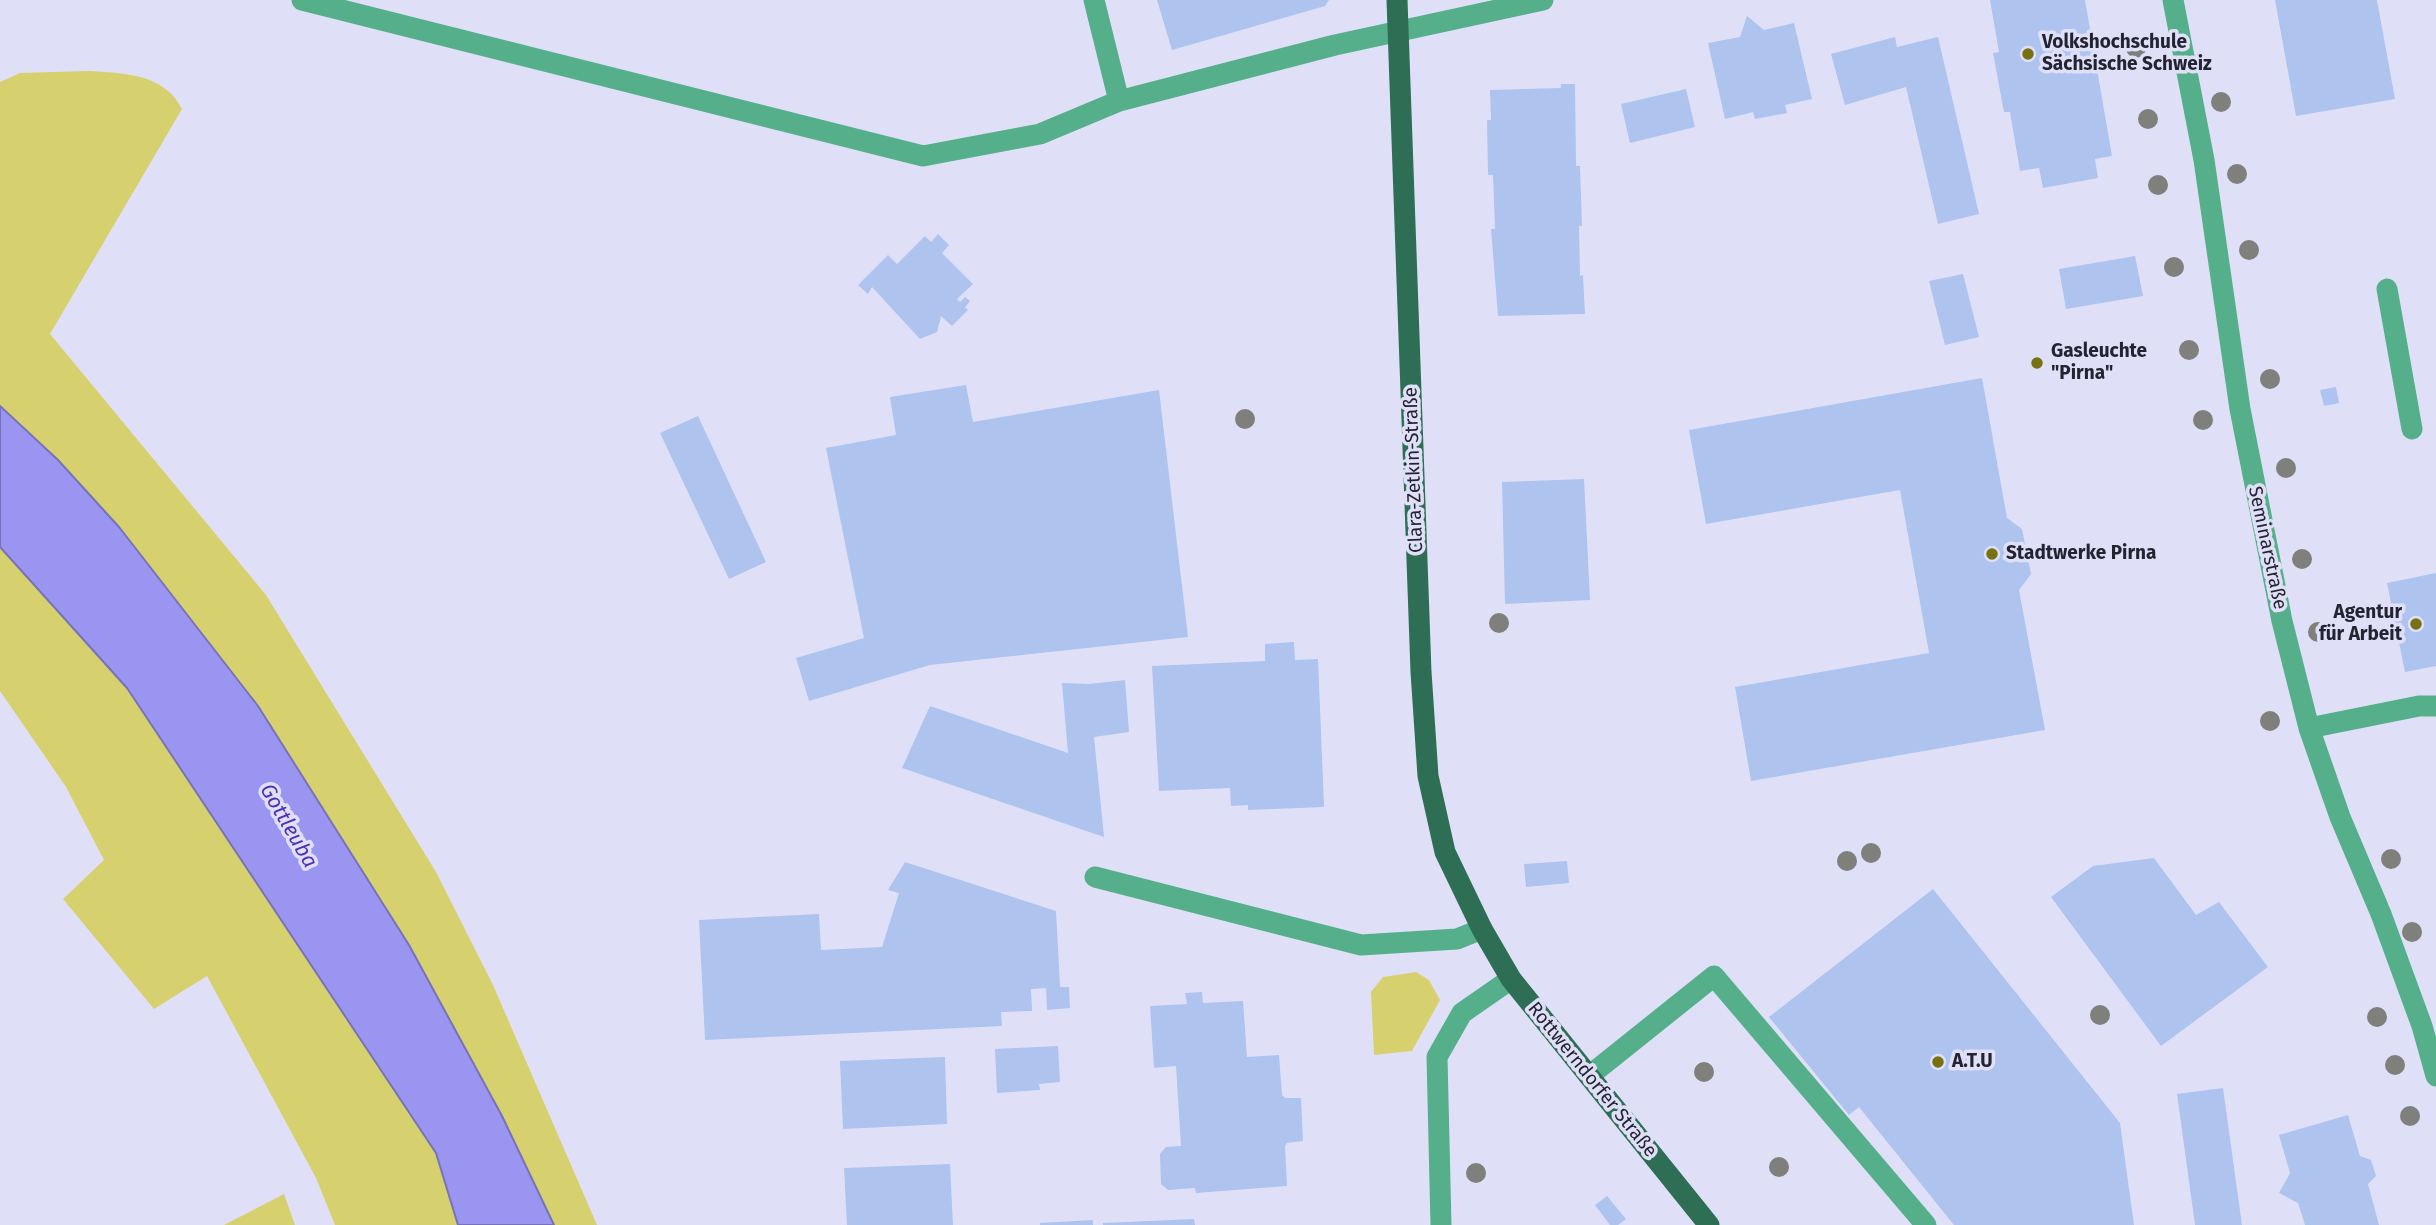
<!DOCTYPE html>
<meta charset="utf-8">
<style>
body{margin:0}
canvas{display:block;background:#dfe0f8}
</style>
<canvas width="2436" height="1225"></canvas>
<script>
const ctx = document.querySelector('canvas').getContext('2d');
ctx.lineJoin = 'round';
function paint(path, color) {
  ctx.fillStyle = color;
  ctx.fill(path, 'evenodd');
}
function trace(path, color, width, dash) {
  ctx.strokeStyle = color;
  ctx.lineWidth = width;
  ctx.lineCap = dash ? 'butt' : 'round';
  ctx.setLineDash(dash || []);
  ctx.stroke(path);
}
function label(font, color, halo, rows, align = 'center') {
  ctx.font = font + ' "Fira Sans",sans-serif';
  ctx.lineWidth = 7;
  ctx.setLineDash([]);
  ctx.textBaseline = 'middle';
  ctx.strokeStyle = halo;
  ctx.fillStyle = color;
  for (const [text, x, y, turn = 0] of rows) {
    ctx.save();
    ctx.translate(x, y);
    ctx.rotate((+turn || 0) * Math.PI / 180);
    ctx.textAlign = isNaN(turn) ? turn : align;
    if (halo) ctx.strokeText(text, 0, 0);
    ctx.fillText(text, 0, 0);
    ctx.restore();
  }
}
const green = new Path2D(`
 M 87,71 C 123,73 164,73 182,109 L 50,334 L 266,595 L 436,872 L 493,985 L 597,1225 L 554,1225 L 502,1116 L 409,945 L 258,706 L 119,527 L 58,460 L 0,406 L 0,82 L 20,73 Z
 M 0,547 L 127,688 L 436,1153 L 458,1225 L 335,1225 L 316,1178 L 207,976 L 154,1009 L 63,899 L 104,860 L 66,787 L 0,691 Z
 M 1416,972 L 1429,980 L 1440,1000 L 1412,1051 L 1374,1055 L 1371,992 L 1383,977 Z
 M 284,1194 L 295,1225 L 224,1225 Z`);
const water = new Path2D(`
 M 0,406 L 58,460 L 119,527 L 258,706 L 409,945 L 502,1116 L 554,1225 L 458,1225 L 436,1153 L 127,688 L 0,547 Z`);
const building = new Path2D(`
 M 1157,0 L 1329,0 L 1325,6 L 1172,50 Z
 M 1990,0 L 2085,0 L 2112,156 L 2095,159 L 2098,178 L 2043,188 L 2039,168 L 2020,171 L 2010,112 L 2004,112 L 1993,53 L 1999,52 Z
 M 2275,0 L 2377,0 L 2395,99 L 2296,116 Z
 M 1747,16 L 1764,30 L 1794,23 L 1812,99 L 1785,105 L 1787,113 L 1755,119 L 1753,112 L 1725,119 L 1708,43 L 1740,37 Z
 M 1895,37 L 1897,47 L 1938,37 L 1979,214 L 1938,224 L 1906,87 L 1845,105 L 1831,54 Z
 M 1561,84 L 1575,84 L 1576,166 L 1580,166 L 1582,226 L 1579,226 L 1580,276 L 1583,275 L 1585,314 L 1498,316 L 1491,229 L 1495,229 L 1493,175 L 1488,175 L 1487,120 L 1491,120 L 1490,90 L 1561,88 Z
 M 1686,89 L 1695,127 L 1630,143 L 1621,104 Z
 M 938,234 L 949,245 L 942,253 L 973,284 L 957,299 L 960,302 L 965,297 L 970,301 L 965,307 L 968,310 L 952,326 L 941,316 L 937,332 L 920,339 L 872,287 L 868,294 L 858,285 L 888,255 L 897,264 L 925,236 L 931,242 Z
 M 2135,256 L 2143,296 L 2066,309 L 2059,269 Z
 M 1963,274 L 1979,337 L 1945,345 L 1929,281 Z
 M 1982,378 L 2007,518 L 2022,529 L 2031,574 L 2019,590 L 2045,730 L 1751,781 L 1735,687 L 1929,653 L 1900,490 L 1706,524 L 1689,430 Z
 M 966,385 L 973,422 L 1159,390 L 1188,637 L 930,665 L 809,701 L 796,658 L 864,638 L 826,448 L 896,435 L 890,397 Z
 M 2336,387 L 2339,403 L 2324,406 L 2320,390 Z
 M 698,416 L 766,562 L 729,579 L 660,433 Z
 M 1584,479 L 1590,600 L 1505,604 L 1502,482 Z
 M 2436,573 L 2436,666 L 2405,672 L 2387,583 Z
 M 1294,642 L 1295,660 L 1318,659 L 1324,807 L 1248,810 L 1248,805 L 1231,806 L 1230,788 L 1159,791 L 1152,666 L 1265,661 L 1265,644 Z
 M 1125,680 L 1129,732 L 1094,737 L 1104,837 L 902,768 L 930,706 L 1068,753 L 1062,683 L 1089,684 Z
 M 2154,858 L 2196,915 L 2219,902 L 2268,967 L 2161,1046 L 2051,897 L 2093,866 Z
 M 1567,861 L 1569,883 L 1526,887 L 1524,864 Z
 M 905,862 L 1056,911 L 1060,987 L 1069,987 L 1070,1008 L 1047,1010 L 1046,988 L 1031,989 L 1032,1011 L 1001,1012 L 1002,1026 L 705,1040 L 699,920 L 819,914 L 821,950 L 882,947 L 899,893 L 888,890 Z
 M 1933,889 L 2120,1123 L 2134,1225 L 1954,1225 L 1859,1107 L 1849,1115 L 1769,1017 Z
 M 1202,992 L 1203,1003 L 1243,1001 L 1247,1057 L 1279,1055 L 1282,1095 L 1285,1098 L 1301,1098 L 1303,1141 L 1287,1143 L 1285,1146 L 1287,1186 L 1196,1193 L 1195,1188 L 1168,1190 L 1161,1184 L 1160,1154 L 1166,1147 L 1181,1146 L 1176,1066 L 1154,1068 L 1150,1006 L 1187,1004 L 1185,993 Z
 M 1058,1046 L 1060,1082 L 1039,1084 L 1040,1090 L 997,1093 L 995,1049 Z
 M 945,1057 L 947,1124 L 843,1129 L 840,1061 Z
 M 2223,1088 L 2242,1225 L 2195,1225 L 2177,1094 Z
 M 2348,1115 L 2360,1156 L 2371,1160 L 2376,1176 L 2368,1184 L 2379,1225 L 2305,1225 L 2298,1203 L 2279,1193 L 2290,1173 L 2279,1135 Z
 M 950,1164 L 953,1225 L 847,1225 L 844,1168 Z
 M 1607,1196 L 1626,1219 L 1618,1225 L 1610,1225 L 1595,1205 Z
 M 1194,1219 L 1195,1225 L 1103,1225 L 1103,1223 Z
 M 1093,1220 L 1093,1225 L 1040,1225 L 1040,1223 Z`);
const minor = new Path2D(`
 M 302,0 L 923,156 L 1040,134 L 1119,101 L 1335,45 L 1543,0
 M 1094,0 L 1119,101
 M 2173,0 L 2204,160 L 2240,409 L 2282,621 L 2309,728 L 2340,817 L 2381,914 L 2422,1026 L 2436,1076
 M 2387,289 L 2412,429
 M 2309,728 L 2419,706 L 2436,706
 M 1095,877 L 1361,945 L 1457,939 L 1482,929
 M 1589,1076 L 1714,976 L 1926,1225
 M 1441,1225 L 1437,1057 L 1462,1013 L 1511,979`);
const major = new Path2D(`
 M 1397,0 L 1421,672 L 1428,776 L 1445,852 L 1482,929 L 1511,979 L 1709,1225`);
const trees = [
 [2136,48],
 [2221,102],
 [2148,119],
 [2237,174],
 [2158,185],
 [2249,250],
 [2174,267],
 [2189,350],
 [2270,379],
 [1245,419],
 [2203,420],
 [2286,468],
 [2302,559],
 [1499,623],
 [2318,632],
 [2270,721],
 [1871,853],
 [2391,859],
 [1847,861],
 [2412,932],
 [2100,1015],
 [2377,1017],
 [2395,1065],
 [1704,1072],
 [2410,1116],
 [1779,1167],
 [1476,1173]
];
const markers = [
 [2028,54,7,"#777112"],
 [2037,363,7,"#777112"],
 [1992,554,7,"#777112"],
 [2416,624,7,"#777112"],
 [1938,1062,7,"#777112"]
];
const poiNames = [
 ["Volkshochschule",2042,43],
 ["Sächsische Schweiz",2042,65],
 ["Gasleuchte",2051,352],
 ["\"Pirna\"",2051,374],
 ["Stadtwerke Pirna",2006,554],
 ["Agentur",2402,613,"right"],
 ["für Arbeit",2402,635,"right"],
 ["A.T.U",1952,1062]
];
const streetNames = [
 ["Clara-Zetkin-Straße",1414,470,-92],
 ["Seminarstraße",2267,548,78],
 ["Rottwerndorfer Straße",1592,1080,51]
];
const waterNames = [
 ["Gottleuba",288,826,60]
];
paint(green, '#d7d06f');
paint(water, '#9b95f2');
trace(water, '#7773b8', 2);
paint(building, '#afc3ef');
trace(minor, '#56af8b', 21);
trace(major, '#2e6e55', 21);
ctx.fillStyle = '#7f7f7c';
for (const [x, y] of trees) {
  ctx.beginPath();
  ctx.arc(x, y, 10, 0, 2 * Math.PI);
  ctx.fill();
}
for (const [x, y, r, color] of markers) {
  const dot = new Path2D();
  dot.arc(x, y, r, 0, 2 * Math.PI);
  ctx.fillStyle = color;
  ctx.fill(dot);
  trace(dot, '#dfe0f8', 2.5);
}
label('bold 19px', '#242332', '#dfe0f8', poiNames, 'left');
label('19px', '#242332', '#dfe0f8', streetNames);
label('italic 21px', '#4f30b6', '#dfe0f8', waterNames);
</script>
